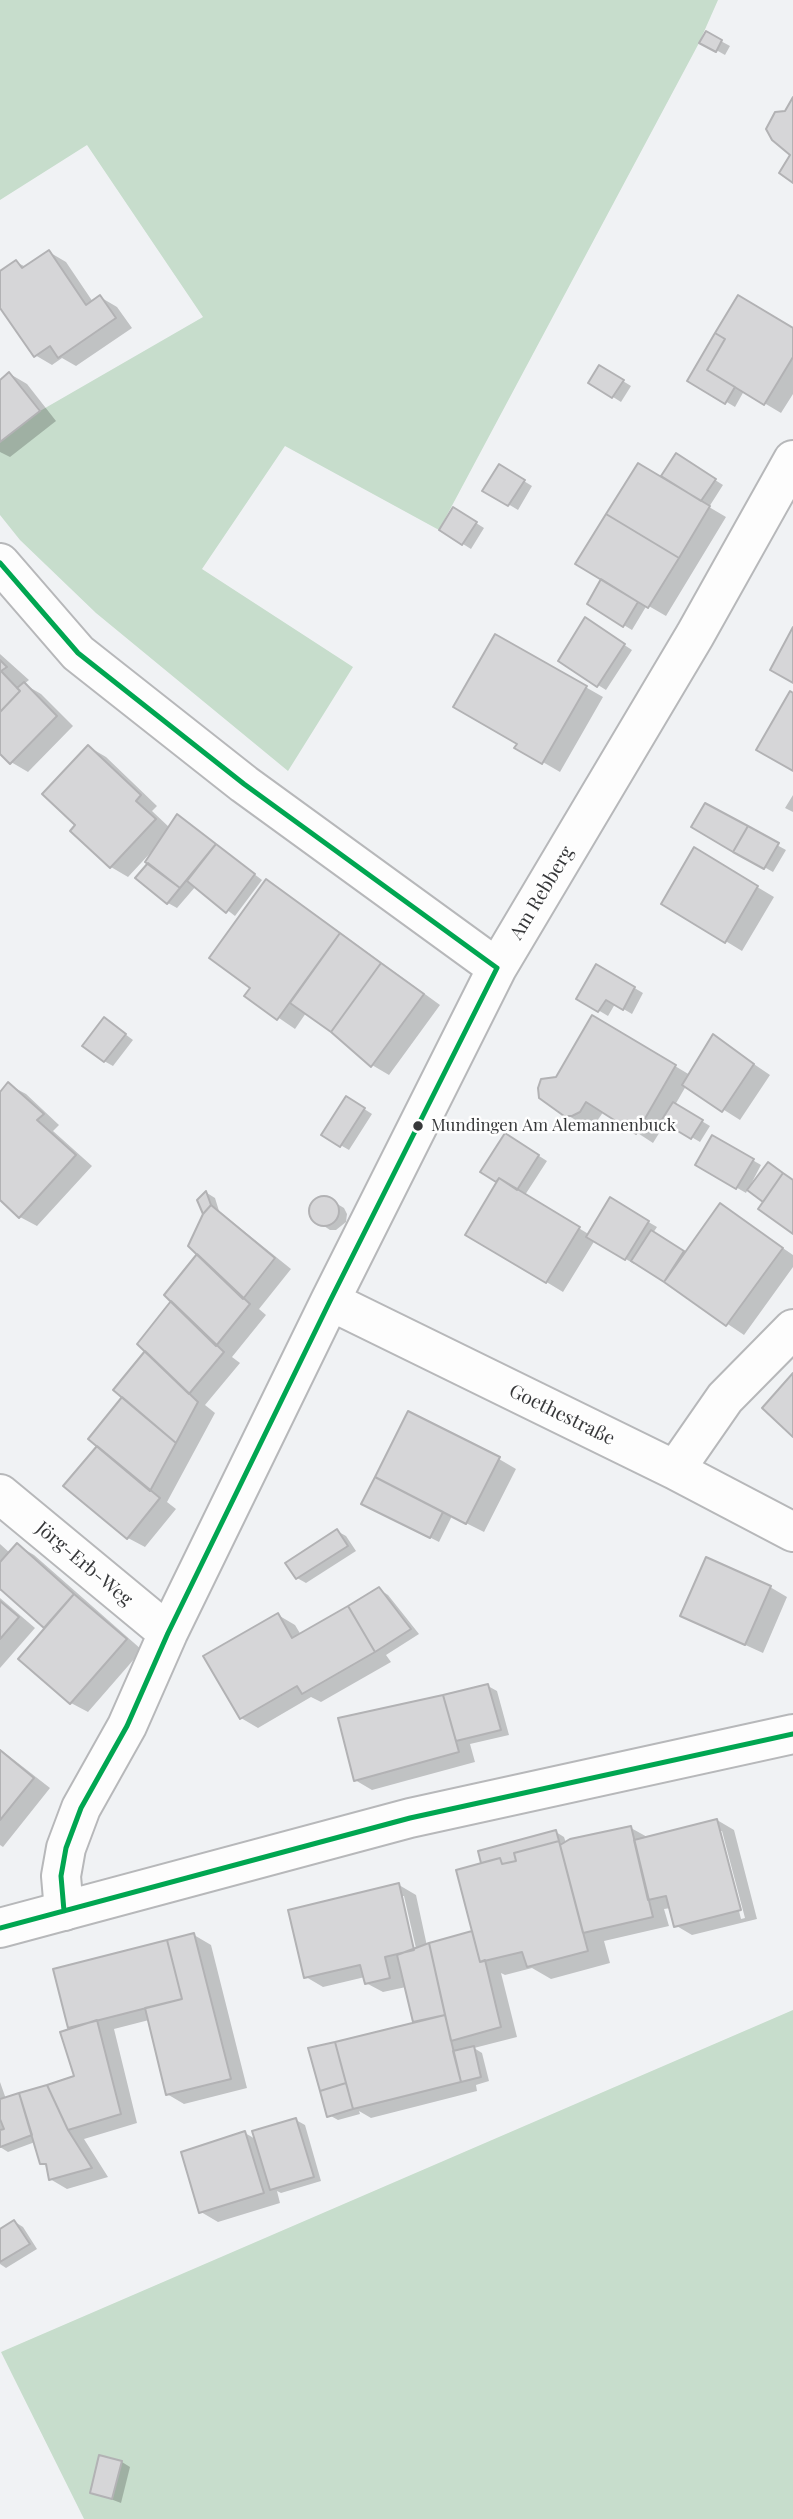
<!DOCTYPE html>
<meta charset="utf-8">
<style>
body{margin:0}
canvas{display:block;background:#f0f2f4}
</style>
<canvas width="793" height="2519"></canvas>
<script>
const ctx = document.querySelector('canvas').getContext('2d');
ctx.lineJoin = 'round';
function paint(path, color) {
  ctx.fillStyle = color;
  ctx.fill(path, 'evenodd');
}
function trace(path, color, width, dash) {
  ctx.strokeStyle = color;
  ctx.lineWidth = width;
  ctx.lineCap = dash ? 'butt' : 'round';
  ctx.setLineDash(dash || []);
  ctx.stroke(path);
}
function label(font, color, halo, rows, align = 'center') {
  ctx.font = font + ' "Playfair Display",serif';
  ctx.lineWidth = 5;
  ctx.setLineDash([]);
  ctx.textBaseline = 'middle';
  ctx.strokeStyle = halo;
  ctx.fillStyle = color;
  for (const [text, x, y, turn = 0] of rows) {
    ctx.save();
    ctx.translate(x, y);
    ctx.rotate((+turn || 0) * Math.PI / 180);
    ctx.textAlign = isNaN(turn) ? turn : align;
    if (halo) ctx.strokeText(text, 0, 0);
    ctx.fillText(text, 0, 0);
    ctx.restore();
  }
}
const green = new Path2D(`
 M 0,0 L 718,0 L 699,43 L 439,530 L 285,446 L 202,569 L 353,667 L 288,771 L 96,613 L 20,540 L 0,515 L 0,442 L 40,411 L 203,317 L 87,145 L 0,200 Z
 M 793,2010 L 793,2519 L 84,2519 L 1,2352 Z`);
const shadow = new Path2D(`
 M 706,33 L 730,46 L 725,55 L 702,42 Z
 M 49,252 L 66,262 L 93,302 L 100,297 L 117,307 L 132,328 L 76,366 L 62,358 L 52,365 L 35,355 L 0,304 L 0,273 L 16,262 L 26,267 Z
 M 793,330 L 793,394 L 781,413 L 744,391 L 735,407 L 690,380 Z
 M 600,367 L 631,386 L 621,402 L 591,383 Z
 M 10,374 L 27,384 L 56,421 L 10,457 L 0,452 L 0,382 Z
 M 685,461 L 723,485 L 709,507 L 726,517 L 666,616 L 647,605 L 632,630 L 589,604 L 690,496 Z
 M 499,466 L 532,486 L 518,510 L 485,490 Z
 M 454,509 L 484,528 L 471,549 L 463,544 Z
 M 594,625 L 632,650 L 606,690 L 598,685 Z
 M 496,636 L 603,697 L 560,772 L 517,747 L 519,743 Z
 M 0,654 L 29,680 L 24,684 L 41,694 L 73,726 L 28,772 L 11,762 L 0,751 Z
 M 89,747 L 106,757 L 157,806 L 152,811 L 170,828 L 186,822 L 262,880 L 235,916 L 196,886 L 177,908 L 168,903 L 150,863 L 154,849 L 128,877 L 111,867 L 77,825 Z
 M 793,795 L 793,812 L 785,808 Z
 M 706,806 L 786,850 L 773,872 L 693,827 Z
 M 695,850 L 774,897 L 742,951 L 663,903 Z
 M 266,882 L 283,891 L 440,1005 L 389,1075 L 372,1065 L 332,1031 L 306,1013 L 295,1029 L 247,996 L 253,988 Z
 M 597,966 L 643,993 L 632,1014 L 615,1004 L 608,1016 L 578,998 Z
 M 593,1017 L 690,1075 L 714,1037 L 770,1075 L 740,1120 L 686,1086 L 675,1105 L 710,1126 L 700,1142 L 666,1122 L 653,1143 L 604,1111 L 597,1121 L 590,1125 L 583,1124 L 565,1114 L 557,1079 Z
 M 113,1025 L 133,1040 L 113,1066 L 104,1061 Z
 M 9,1085 L 26,1094 L 59,1125 L 53,1131 L 92,1166 L 37,1226 L 20,1217 L 0,1198 L 0,1095 Z
 M 347,1098 L 372,1114 L 349,1150 L 323,1135 Z
 M 713,1137 L 761,1165 L 751,1184 L 753,1185 L 793,1180 L 793,1232 L 766,1201 L 748,1189 L 746,1193 L 698,1165 Z
 M 514,1140 L 547,1161 L 525,1195 L 590,1235 L 611,1200 L 657,1227 L 653,1233 L 686,1254 L 720,1205 L 793,1255 L 793,1267 L 744,1335 L 636,1262 L 634,1264 L 595,1240 L 563,1292 L 467,1234 L 499,1181 L 483,1172 Z
 M 207,1193 L 215,1198 L 219,1211 L 291,1269 L 259,1309 L 266,1315 L 232,1357 L 240,1363 L 205,1405 L 215,1413 L 167,1502 L 176,1509 L 145,1547 L 128,1538 L 99,1446 L 200,1254 L 205,1214 L 199,1201 Z
 M 318,1199 L 329,1199 L 344,1208 L 347,1214 L 346,1222 L 336,1230 L 330,1230 L 321,1224 L 312,1216 L 312,1205 Z
 M 499,1459 L 516,1469 L 484,1532 L 452,1516 L 439,1542 L 372,1508 Z
 M 337,1531 L 346,1536 L 356,1551 L 306,1583 L 297,1578 Z
 M 0,1544 L 10,1553 L 17,1545 L 34,1555 L 142,1650 L 88,1712 L 71,1703 L 21,1659 L 46,1628 L 3,1589 L 0,1591 Z
 M 770,1587 L 787,1597 L 763,1653 L 682,1616 Z
 M 379,1589 L 388,1595 L 419,1634 L 386,1655 L 391,1662 L 321,1702 L 311,1697 L 258,1728 L 241,1718 L 278,1615 L 295,1625 L 301,1635 Z
 M 0,1598 L 35,1628 L 0,1668 Z
 M 488,1686 L 497,1691 L 509,1735 L 470,1744 L 475,1762 L 372,1790 L 355,1780 L 443,1697 Z
 M 0,1749 L 50,1788 L 3,1847 L 0,1845 Z
 M 717,1820 L 734,1830 L 757,1919 L 692,1935 L 675,1925 L 671,1908 L 664,1909 L 669,1926 L 604,1941 L 610,1963 L 551,1979 L 532,1968 L 505,1975 L 501,1973 L 517,2037 L 474,2048 L 482,2053 L 489,2081 L 476,2085 L 477,2091 L 371,2118 L 359,2111 L 360,2114 L 338,2120 L 329,2115 L 310,2049 L 418,2023 L 414,2021 L 406,1987 L 383,1992 L 366,1983 L 365,1977 L 323,1987 L 306,1977 L 399,1885 L 416,1895 L 427,1946 L 471,1933 L 475,1935 L 486,1864 L 483,1862 L 556,1832 L 564,1837 L 566,1843 L 631,1828 L 649,1838 ZM 719,1831 L 722,1831 L 745,1918 L 741,1919 ZM 400,1896 L 404,1896 L 418,1957 L 414,1958 Z
 M 194,1935 L 211,1945 L 247,2088 L 184,2104 L 167,2094 L 149,2020 L 114,2029 L 137,2123 L 84,2139 L 108,2177 L 67,2189 L 50,2179 L 48,2167 L 41,2162 L 35,2142 L 8,2152 L 0,2147 L 0,2082 L 6,2099 L 76,2078 L 62,2033 L 70,2029 L 56,1970 Z
 M 296,2120 L 305,2125 L 321,2181 L 281,2193 L 277,2191 L 280,2203 L 218,2222 L 201,2212 L 245,2133 L 257,2140 Z
 M 15,2222 L 23,2227 L 37,2249 L 6,2268 L 0,2264 L 0,2231 Z
 M 122,2462 L 130,2467 L 121,2503 L 92,2492 Z`);
const building = new Path2D(`
 M 706,31 L 722,40 L 716,52 L 699,43 Z
 M 793,97 L 793,183 L 779,173 L 790,155 L 772,140 L 766,129 L 775,112 L 785,111 Z
 M 49,250 L 86,305 L 100,295 L 116,318 L 58,358 L 50,346 L 34,357 L 0,308 L 0,271 L 16,260 L 22,268 Z
 M 738,295 L 793,328 L 793,357 L 764,405 L 707,370 L 725,339 L 715,333 Z
 M 715,333 L 725,339 L 707,370 L 735,387 L 725,404 L 687,381 Z
 M 599,365 L 624,380 L 612,398 L 588,383 Z
 M 9,372 L 40,411 L 0,442 L 0,380 Z
 M 676,453 L 716,479 L 701,501 L 661,476 Z
 M 638,463 L 710,506 L 679,558 L 606,514 Z
 M 499,464 L 525,480 L 508,506 L 482,491 Z
 M 453,507 L 477,522 L 462,545 L 439,530 Z
 M 606,514 L 679,558 L 648,608 L 575,564 Z
 M 601,579 L 638,602 L 623,627 L 587,604 Z
 M 585,617 L 625,644 L 597,687 L 558,661 Z
 M 793,627 L 793,683 L 770,670 Z
 M 495,634 L 587,686 L 542,764 L 514,748 L 517,744 L 453,707 Z
 M 0,660 L 7,667 L 1,671 L 20,691 L 0,712 Z
 M 24,682 L 57,716 L 10,764 L 0,754 L 0,712 L 20,691 L 17,688 Z
 M 790,691 L 793,693 L 793,771 L 756,750 Z
 M 88,745 L 141,795 L 136,801 L 156,819 L 110,868 L 70,831 L 75,825 L 42,794 Z
 M 705,803 L 748,826 L 733,852 L 691,827 Z
 M 177,814 L 216,844 L 180,888 L 145,862 Z
 M 748,826 L 779,843 L 764,869 L 733,852 Z
 M 216,844 L 255,874 L 226,913 L 187,881 Z
 M 694,847 L 758,886 L 725,943 L 661,904 Z
 M 148,863 L 180,888 L 167,904 L 135,878 Z
 M 266,879 L 340,933 L 277,1020 L 244,996 L 250,988 L 209,958 Z
 M 340,933 L 381,963 L 331,1032 L 290,1003 Z
 M 381,963 L 424,994 L 371,1067 L 331,1032 Z
 M 596,964 L 635,987 L 623,1010 L 606,1000 L 598,1012 L 576,999 Z
 M 592,1015 L 676,1065 L 636,1134 L 586,1102 L 580,1112 L 572,1116 L 564,1116 L 539,1098 L 538,1088 L 541,1079 L 556,1077 Z
 M 104,1017 L 126,1034 L 104,1062 L 82,1046 Z
 M 713,1034 L 754,1064 L 722,1112 L 682,1085 Z
 M 8,1082 L 44,1114 L 37,1120 L 76,1155 L 19,1218 L 0,1200 L 0,1092 Z
 M 346,1096 L 365,1108 L 340,1147 L 321,1135 Z
 M 673,1102 L 703,1120 L 691,1139 L 661,1121 Z
 M 505,1133 L 539,1155 L 517,1190 L 499,1178 L 496,1182 L 480,1172 Z
 M 712,1135 L 754,1159 L 736,1189 L 695,1165 Z
 M 768,1162 L 783,1173 L 763,1202 L 747,1190 Z
 M 783,1173 L 793,1180 L 793,1234 L 758,1209 Z
 M 499,1178 L 580,1227 L 546,1283 L 465,1235 Z
 M 206,1191 L 211,1205 L 203,1214 L 197,1200 Z
 M309 1211a15 15 0 1 1 30 0a15 15 0 1 1-30 0Z
 M 610,1197 L 649,1221 L 625,1260 L 586,1237 Z
 M 720,1203 L 783,1248 L 726,1326 L 664,1282 Z
 M 211,1205 L 275,1258 L 243,1299 L 188,1246 L 203,1214 Z
 M 651,1230 L 684,1251 L 664,1282 L 631,1261 Z
 M 197,1254 L 250,1304 L 216,1346 L 164,1295 Z
 M 171,1301 L 224,1352 L 189,1394 L 137,1344 Z
 M 145,1351 L 198,1402 L 176,1443 L 113,1390 Z
 M 793,1373 L 793,1437 L 762,1408 Z
 M 122,1397 L 176,1443 L 150,1491 L 88,1439 Z
 M 408,1411 L 500,1457 L 466,1524 L 375,1477 Z
 M 97,1446 L 160,1498 L 127,1539 L 63,1486 Z
 M 375,1477 L 443,1512 L 430,1538 L 361,1504 Z
 M 337,1529 L 348,1546 L 296,1579 L 285,1563 Z
 M 17,1543 L 74,1594 L 44,1628 L 0,1589 L 0,1562 Z
 M 706,1557 L 771,1586 L 745,1645 L 680,1616 Z
 M 379,1587 L 411,1629 L 375,1652 L 348,1606 Z
 M 74,1594 L 127,1639 L 70,1704 L 18,1659 Z
 M 0,1601 L 19,1617 L 0,1639 Z
 M 348,1606 L 375,1652 L 302,1694 L 297,1686 L 240,1719 L 203,1656 L 278,1613 L 292,1638 Z
 M 488,1684 L 501,1730 L 456,1741 L 443,1695 Z
 M 443,1695 L 459,1752 L 354,1781 L 338,1718 Z
 M 0,1750 L 34,1778 L 0,1820 Z
 M 717,1819 L 741,1910 L 674,1927 L 666,1896 L 648,1900 L 634,1840 Z
 M 631,1826 L 653,1917 L 583,1933 L 560,1845 L 570,1839 Z
 M 556,1830 L 559,1841 L 514,1853 L 516,1861 L 502,1864 L 500,1858 L 481,1863 L 478,1851 Z
 M 559,1841 L 588,1951 L 527,1967 L 522,1952 L 480,1962 L 456,1870 L 500,1858 L 502,1864 L 516,1861 L 514,1853 Z
 M 399,1883 L 414,1950 L 385,1957 L 390,1978 L 365,1984 L 360,1965 L 304,1978 L 288,1910 Z
 M 472,1931 L 480,1962 L 485,1960 L 501,2027 L 451,2041 L 429,1943 Z
 M 194,1933 L 231,2079 L 166,2095 L 145,2008 L 182,1999 L 167,1940 Z
 M 167,1940 L 182,1999 L 68,2028 L 53,1969 Z
 M 429,1943 L 445,2015 L 413,2022 L 397,1955 Z
 M 445,2015 L 461,2082 L 353,2109 L 335,2042 Z
 M 97,2020 L 121,2114 L 68,2130 L 47,2085 L 74,2076 L 60,2032 Z
 M 335,2042 L 346,2083 L 320,2091 L 308,2048 Z
 M 474,2046 L 481,2077 L 461,2082 L 453,2051 Z
 M 346,2083 L 353,2109 L 327,2117 L 320,2091 Z
 M 47,2085 L 68,2130 L 92,2168 L 49,2180 L 46,2164 L 40,2164 L 19,2093 Z
 M 19,2093 L 32,2135 L 0,2147 L 0,2130 L 4,2129 L 0,2119 L 0,2099 Z
 M 296,2118 L 314,2177 L 270,2190 L 252,2131 Z
 M 245,2131 L 264,2193 L 199,2213 L 181,2152 Z
 M 14,2220 L 30,2244 L 0,2262 L 0,2229 Z
 M 99,2455 L 122,2461 L 112,2499 L 90,2493 Z`);
const minor = new Path2D(`
 M 0,563 L 78,653 L 244,784 L 497,968
 M 330,1301 L 675,1470 L 793,1532
 M 675,1470 L 725,1398 L 793,1329
 M 0,1494 L 168,1633
 M 64,1911 L 61,1876 L 66,1848 L 81,1808 L 127,1726 L 168,1633 L 330,1301 L 497,968 L 695,635 L 793,460`);
const tertiary = new Path2D(`
 M 0,1928 L 410,1818 L 793,1734`);
const bus1 = new Path2D(`
 M 0,563 L 78,653 L 244,784 L 497,968
 M 64,1911 L 61,1876 L 66,1848 L 81,1808 L 127,1726 L 168,1633 L 330,1301 L 497,968
 M 0,1928 L 410,1818 L 793,1734`);
const markers = [
 [418,1126,6,"#37383a"]
];
const busNames = [
 ["Mundingen Am Alemannenbuck",431,1126]
];
const streetNames = [
 ["Am Rebberg",542,893,-59],
 ["Goethestraße",562,1415,26],
 ["Jörg-Erb-Weg",84,1564,40]
];
paint(green, '#c7ddcc');
paint(shadow, '#0003');
paint(building, '#d6d6d8');
trace(building, '#b2b2b4', 2);
trace(minor, '#b7b8ba', 42);
trace(tertiary, '#b7b8ba', 42);
trace(minor, '#fdfdfd', 38);
trace(tertiary, '#fdfdfd', 38);
trace(bus1, '#00a651', 5);
for (const [x, y, r, color] of markers) {
  const dot = new Path2D();
  dot.arc(x, y, r, 0, 2 * Math.PI);
  ctx.fillStyle = color;
  ctx.fill(dot);
  trace(dot, '#fefefe', 2.5);
}
label('17px', '#37383a', '#fefefe', busNames, 'left');
label('19px', '#37383a', '#fefefe', streetNames);
</script>
